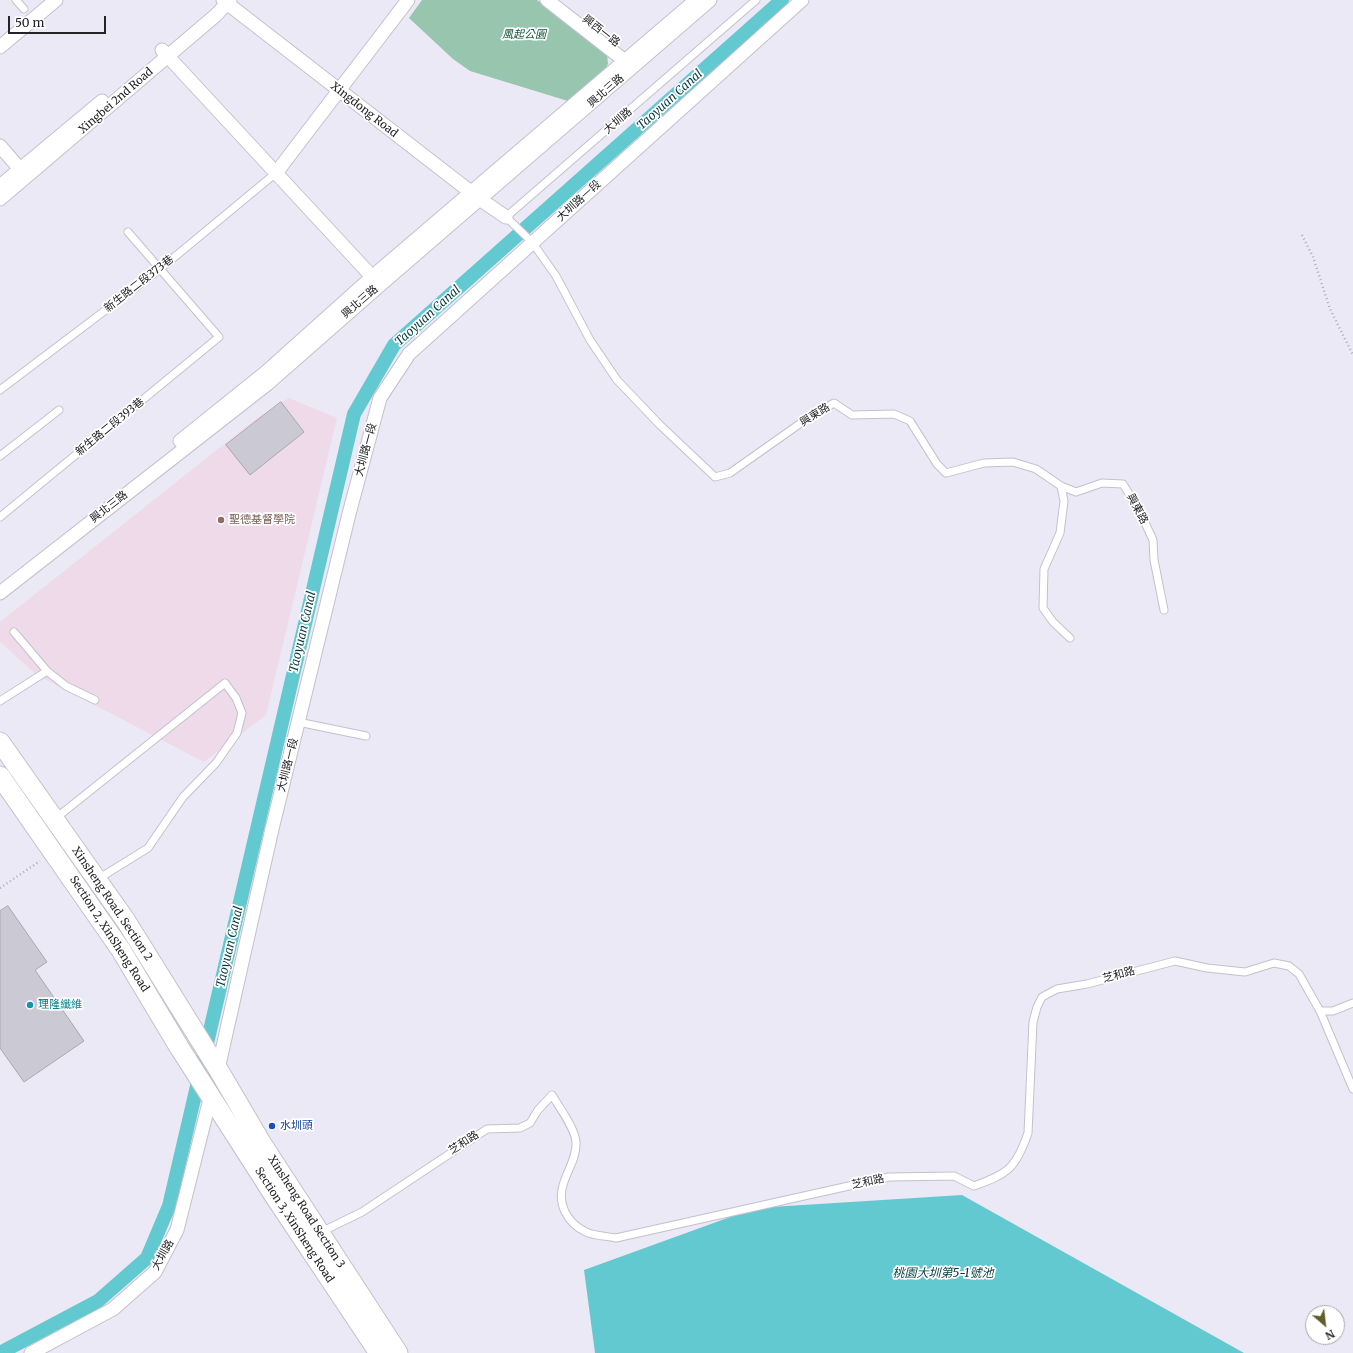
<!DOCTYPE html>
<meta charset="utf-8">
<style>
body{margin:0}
#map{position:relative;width:1353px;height:1353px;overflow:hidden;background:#ebe9f5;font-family:Merriweather,serif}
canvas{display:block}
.north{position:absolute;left:1305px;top:1305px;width:40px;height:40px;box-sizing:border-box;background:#fff;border:1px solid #a7a7a9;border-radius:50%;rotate:152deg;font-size:11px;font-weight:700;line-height:16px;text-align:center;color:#242327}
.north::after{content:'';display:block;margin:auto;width:14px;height:18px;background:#5f5f2c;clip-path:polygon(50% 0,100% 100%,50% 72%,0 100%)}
.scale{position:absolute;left:8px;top:16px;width:98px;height:18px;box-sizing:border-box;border:2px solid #242327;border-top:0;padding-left:5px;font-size:12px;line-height:14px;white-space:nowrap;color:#242327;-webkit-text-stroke:3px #fff;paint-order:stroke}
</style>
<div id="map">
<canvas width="1353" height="1353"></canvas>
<div class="north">N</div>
<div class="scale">50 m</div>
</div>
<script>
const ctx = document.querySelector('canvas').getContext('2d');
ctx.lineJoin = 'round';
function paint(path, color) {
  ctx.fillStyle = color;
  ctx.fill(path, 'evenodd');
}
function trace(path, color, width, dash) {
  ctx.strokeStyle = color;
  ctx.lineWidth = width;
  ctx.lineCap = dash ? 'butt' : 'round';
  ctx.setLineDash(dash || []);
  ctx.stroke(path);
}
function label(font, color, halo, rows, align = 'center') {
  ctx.font = font + ' Merriweather,"Noto Sans TC",serif';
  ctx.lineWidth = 3.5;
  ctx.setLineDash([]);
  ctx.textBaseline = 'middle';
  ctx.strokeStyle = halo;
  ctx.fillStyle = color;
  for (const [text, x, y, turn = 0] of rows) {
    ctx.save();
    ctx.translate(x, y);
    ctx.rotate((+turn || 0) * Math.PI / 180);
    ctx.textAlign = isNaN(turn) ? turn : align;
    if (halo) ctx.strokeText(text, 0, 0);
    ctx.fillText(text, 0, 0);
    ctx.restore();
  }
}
const education = new Path2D(`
 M 289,398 L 337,418 L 266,715 L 204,762 L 37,675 L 0,642 L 0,622 L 257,418 Z`);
const green = new Path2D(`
 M 422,0 L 537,0 L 607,54 L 608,64 L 605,70 L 568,101 L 470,71 L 453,59 L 409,18 Z`);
const water = new Path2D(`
 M 962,1195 L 1244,1353 L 595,1353 L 584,1270 L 755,1208 Z`);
const canal = new Path2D(`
 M 0,1353 L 98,1301 L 147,1258 L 169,1206 L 354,414 L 394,345 L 782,0`);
const building = new Path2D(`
 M 281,402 L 304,432 L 250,475 L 226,445 Z
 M 8,906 L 47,962 L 35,970 L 84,1041 L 24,1082 L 0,1048 L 0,911 Z`);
const path = new Path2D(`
 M 1302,235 L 1313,257 L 1330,309 L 1353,355
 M 0,888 L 40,861`);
const service = new Path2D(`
 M 16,0 L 24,9
 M 756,0 L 506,217 L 532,242 L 556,276 L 590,340 L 617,380 L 660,425 L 715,477 L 730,473 L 808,418 L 834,403 L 852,415 L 894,414 L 910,421 L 937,464 L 946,473 L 984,463 L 1013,462 L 1036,469 L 1061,486 L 1076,492 L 1102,483 L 1123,484 L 1140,512 L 1153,540 L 1154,560 L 1164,610
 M 0,390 L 160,269 L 276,173
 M 0,456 L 59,410
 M 1061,486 L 1064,501 L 1060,533 L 1044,569 L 1043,608 L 1053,622 L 1070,638
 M 0,517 L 219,337 L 128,232
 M 14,632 L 47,671
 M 0,701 L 47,671 L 66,686 L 95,700
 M 298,722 L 366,736
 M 56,818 L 225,683 L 236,698 L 242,713 L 237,733 L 216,763 L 183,797 L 148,848 L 98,879
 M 1320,1011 L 1333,1011 L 1353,1003
 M 321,1232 L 362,1212 L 487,1129 L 520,1128 L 530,1123 L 538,1110 L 552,1095 C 559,1107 577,1131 576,1144 C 576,1159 568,1169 564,1182 C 556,1203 567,1223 586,1232 C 594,1236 607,1236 616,1238 L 889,1177 L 954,1176 L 974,1186 C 1008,1174 1016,1168 1028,1133 L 1033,1022 L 1037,1007 L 1042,997 L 1057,989 L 1087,984 L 1175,961 L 1207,968 L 1245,972 L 1274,963 L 1289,966 L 1299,974 L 1320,1011 L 1353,1089`);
const minor = new Path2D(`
 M 223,0 L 481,200 L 506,217
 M 547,0 L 625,61 L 632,64
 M 0,47 L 56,0
 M 162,50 L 377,282
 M 0,146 L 26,176
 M 276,173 L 408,0
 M 0,186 L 102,101
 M 0,199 L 216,15 L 230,0
 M 180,441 L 266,372 L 372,277 L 696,0
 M 0,593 L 266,385 L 380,285 L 710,0
 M 218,1069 L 272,829 L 349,514 L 380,398 L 409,354 L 802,0
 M 31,1353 L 113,1309 L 155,1272 L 177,1230 L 211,1095`);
const secondary = new Path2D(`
 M 0,742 L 126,921 L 218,1069 L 262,1144 L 398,1353
 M 0,776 L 121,950 L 179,1047 L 275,1197 L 379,1353`);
const markers = [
 [221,520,4,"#8d6e63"],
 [30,1005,4,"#0f9aa8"],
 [272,1126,4,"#1a4fb4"]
];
const streetNames = [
 ["興西一路",601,31,38],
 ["興北三路",606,91,-41],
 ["Xingbei 2nd Road",116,101,-41],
 ["Xingdong Road",364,110,38],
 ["大圳路",618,121,-41],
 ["大圳路一段",579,201,-42],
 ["新生路二段373巷",139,284,-38],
 ["興北三路",360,302,-41],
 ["興東路",815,415,-32],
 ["新生路二段393巷",110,427,-39],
 ["大圳路一段",366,450,-75],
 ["興北三路",109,507,-38],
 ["興東路",1137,509,62],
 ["大圳路一段",288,765,-76],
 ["Xinsheng Road. Section 2",112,904,56],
 ["Section 2, XinSheng Road",109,934,57],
 ["芝和路",1119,975,-15],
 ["芝和路",464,1143,-33],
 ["芝和路",868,1182,-12],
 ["Xinsheng Road Section 3",306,1212,57],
 ["Section 3, XinSheng Road",294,1225,57],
 ["大圳路",163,1255,-61]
];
const parkNames = [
 ["風起公園",524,35]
];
const educationNames = [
 ["聖德基督學院",229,520]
];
const cultureNames = [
 ["理隆纖維",38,1005]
];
const transitNames = [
 ["水圳頭",280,1126]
];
const waterNames = [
 ["Taoyuan Canal",670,100,-42],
 ["Taoyuan Canal",428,316,-42],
 ["Taoyuan Canal",303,632,-77],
 ["Taoyuan Canal",230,947,-77],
 ["桃園大圳第5-1號池",943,1274]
];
paint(education, '#eedae9');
paint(green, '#98c5ae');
paint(water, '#63c9d1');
trace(canal, '#63c9d1', 14);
paint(building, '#cac9d4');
trace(building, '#a9a7b2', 1);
trace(service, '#c3c1cc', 9);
trace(minor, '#c3c1cc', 15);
trace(secondary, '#c3c1cc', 21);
trace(path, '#aeacb6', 2.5, [1, 3]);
trace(service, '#fff', 7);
trace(minor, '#fff', 13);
trace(secondary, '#fff', 19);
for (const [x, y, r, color] of markers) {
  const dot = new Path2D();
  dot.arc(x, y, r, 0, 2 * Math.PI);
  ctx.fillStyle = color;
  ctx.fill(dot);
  trace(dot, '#fff', 1.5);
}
label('11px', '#242327', '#fff', streetNames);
label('italic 11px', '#19563d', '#fff', parkNames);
label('11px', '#785e54', '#fff', educationNames, 'left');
label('11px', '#0d838f', '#fff', cultureNames, 'left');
label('11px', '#164399', '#fff', transitNames, 'left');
label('italic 12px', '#06393c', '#fff', waterNames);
</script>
